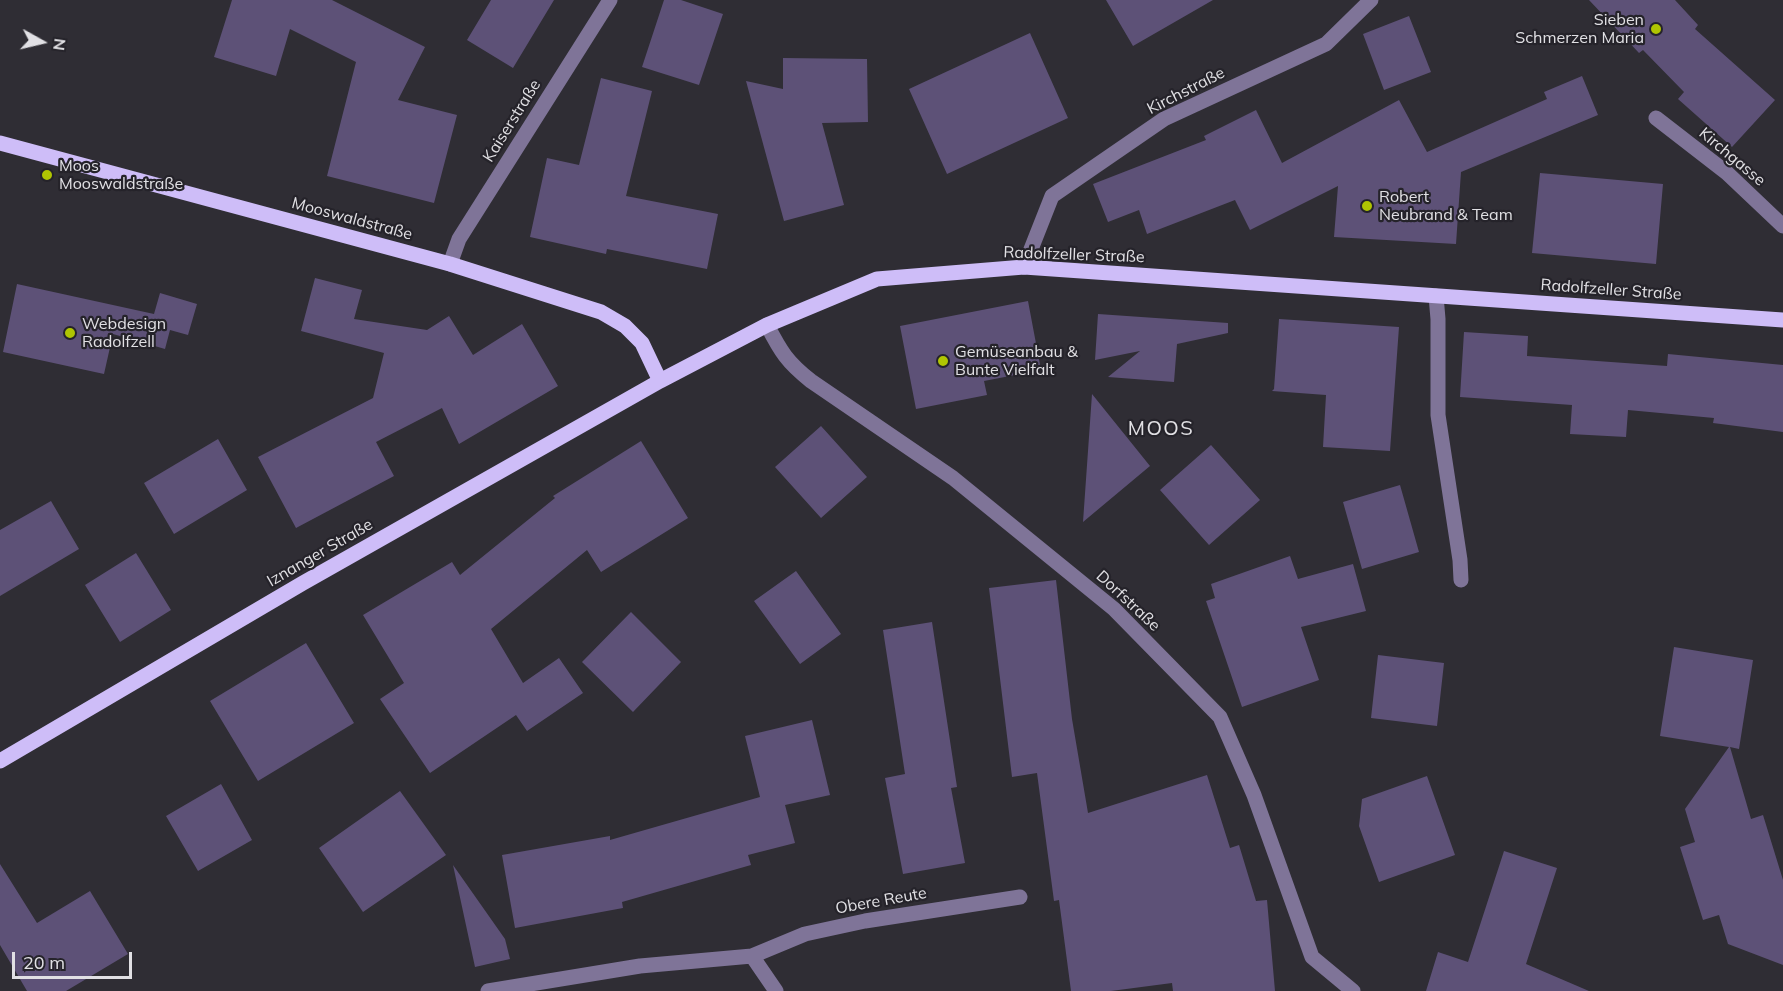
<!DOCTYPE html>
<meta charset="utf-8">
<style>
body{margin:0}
#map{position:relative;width:1783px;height:991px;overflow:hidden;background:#2f2d34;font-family:Mulish,sans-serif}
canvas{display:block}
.north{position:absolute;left:12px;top:12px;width:60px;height:60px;-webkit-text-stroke:4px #25232a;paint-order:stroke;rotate:98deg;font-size:16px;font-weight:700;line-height:24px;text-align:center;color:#e1e0e4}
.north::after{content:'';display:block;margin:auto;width:21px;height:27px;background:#e1e0e4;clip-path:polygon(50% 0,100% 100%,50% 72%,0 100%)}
.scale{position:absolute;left:12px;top:952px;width:120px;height:27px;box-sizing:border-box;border:3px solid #e1e0e4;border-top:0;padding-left:8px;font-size:18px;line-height:21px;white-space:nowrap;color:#e1e0e4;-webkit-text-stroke:4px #25232a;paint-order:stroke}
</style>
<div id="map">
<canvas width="1783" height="991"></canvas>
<div class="north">N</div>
<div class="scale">20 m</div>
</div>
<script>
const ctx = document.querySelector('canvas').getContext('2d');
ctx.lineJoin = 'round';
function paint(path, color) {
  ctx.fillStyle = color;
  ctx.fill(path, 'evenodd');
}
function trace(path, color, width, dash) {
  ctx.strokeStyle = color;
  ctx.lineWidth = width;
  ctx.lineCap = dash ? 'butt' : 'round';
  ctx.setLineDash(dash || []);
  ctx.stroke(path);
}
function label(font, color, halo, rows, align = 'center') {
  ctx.font = font + ' Mulish,sans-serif';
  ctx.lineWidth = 4.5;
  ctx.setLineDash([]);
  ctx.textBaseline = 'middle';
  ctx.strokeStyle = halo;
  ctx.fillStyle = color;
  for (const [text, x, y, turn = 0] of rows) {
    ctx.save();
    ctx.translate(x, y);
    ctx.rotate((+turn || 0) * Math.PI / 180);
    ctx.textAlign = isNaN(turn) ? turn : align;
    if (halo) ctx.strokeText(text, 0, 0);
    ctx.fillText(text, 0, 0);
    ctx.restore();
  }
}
const building = new Path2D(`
 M 232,0 L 332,0 L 425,47 L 398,100 L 457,115 L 434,203 L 327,176 L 356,62 L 290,29 L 276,76 L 214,57 Z
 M 491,0 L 554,0 L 513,68 L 467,40 Z
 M 664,0 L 681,0 L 723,14 L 699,85 L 642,67 Z
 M 1106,0 L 1213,0 L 1133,46 Z
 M 1589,0 L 1675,0 L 1698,25 L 1695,29 L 1775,100 L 1732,147 L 1678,99 L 1684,92 L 1643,50 L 1639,53 Z
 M 1409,16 L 1431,72 L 1384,90 L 1363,34 Z
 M 1030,33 L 1068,118 L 947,174 L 909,89 Z
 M 783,58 L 867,59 L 868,122 L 822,123 L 844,205 L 784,221 L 746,81 L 783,89 Z
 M 1582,76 L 1598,115 L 1461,172 L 1456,244 L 1334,237 L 1338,186 L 1250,230 L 1235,200 L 1147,234 L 1139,210 L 1108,222 L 1093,184 L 1206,140 L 1204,136 L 1256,110 L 1282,163 L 1399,100 L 1427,152 L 1547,99 L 1544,92 Z
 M 601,78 L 652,91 L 626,196 L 718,214 L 707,269 L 607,249 L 606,254 L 530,237 L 547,158 L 579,165 Z
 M 1540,173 L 1663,184 L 1656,264 L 1532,253 Z
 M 315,278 L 362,290 L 354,319 L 427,330 L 449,316 L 473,355 L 522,324 L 558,386 L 459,444 L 442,408 L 376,442 L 394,476 L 296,528 L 258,457 L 373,398 L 384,353 L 301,331 Z
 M 17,284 L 154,314 L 160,293 L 197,304 L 188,335 L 170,330 L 165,349 L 113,334 L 104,374 L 3,352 Z
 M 1028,301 L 1041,370 L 984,381 L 987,395 L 916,409 L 900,326 Z
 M 1098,314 L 1228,323 L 1228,333 L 1177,344 L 1174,382 L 1108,377 L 1140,351 L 1095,360 Z
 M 1279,319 L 1399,327 L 1390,451 L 1323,447 L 1326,395 L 1272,391 L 1274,389 Z
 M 1464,332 L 1528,336 L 1527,356 L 1667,366 L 1668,354 L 1783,365 L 1783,432 L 1713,423 L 1714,418 L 1628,410 L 1626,437 L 1570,434 L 1572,405 L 1460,397 Z
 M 1092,394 L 1150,466 L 1083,522 Z
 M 821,426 L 867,477 L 821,518 L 775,467 Z
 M 218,439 L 247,490 L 174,534 L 144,483 Z
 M 641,441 L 688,518 L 601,572 L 587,550 L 491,629 L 523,683 L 559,658 L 583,693 L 527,731 L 516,715 L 430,773 L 380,699 L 404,683 L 363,615 L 452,562 L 460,575 L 555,498 L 553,496 Z
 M 1211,445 L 1260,500 L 1209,545 L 1160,490 Z
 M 1400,485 L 1419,552 L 1362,569 L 1343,502 Z
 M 51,501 L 79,549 L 0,596 L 0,530 Z
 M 136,553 L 171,610 L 120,642 L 85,585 Z
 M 1290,556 L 1298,579 L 1353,564 L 1366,611 L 1301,627 L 1319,680 L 1242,707 L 1206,601 L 1215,598 L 1211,584 Z
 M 796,571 L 841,634 L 800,664 L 754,601 Z
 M 1056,580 L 1072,719 L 1088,813 L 1207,775 L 1230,848 L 1239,845 L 1256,901 L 1267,900 L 1275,991 L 1173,991 L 1172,983 L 1111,991 L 1071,991 L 1059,900 L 1054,901 L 1037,773 L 1012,777 L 989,588 Z
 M 631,612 L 681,662 L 633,712 L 582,662 Z
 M 932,622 L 957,787 L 951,788 L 965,863 L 903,874 L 885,778 L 905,774 L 883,630 Z
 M 306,643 L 354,723 L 258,781 L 210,701 Z
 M 1674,647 L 1753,660 L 1739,749 L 1730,747 L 1751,819 L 1763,815 L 1783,880 L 1783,965 L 1728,944 L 1719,915 L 1703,920 L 1680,847 L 1695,842 L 1685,809 L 1729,747 L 1660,736 Z
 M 1378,655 L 1444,663 L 1437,726 L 1371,718 Z
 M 812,720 L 830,795 L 785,805 L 795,843 L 748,855 L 751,865 L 622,902 L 623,908 L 515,928 L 502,855 L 610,836 L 610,840 L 760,797 L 745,736 Z
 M 1427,776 L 1455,855 L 1379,882 L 1359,826 L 1362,799 Z
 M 221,784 L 252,840 L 198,871 L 166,816 Z
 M 400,791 L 446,855 L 363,912 L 319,848 Z
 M 1504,851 L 1557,868 L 1526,964 L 1589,991 L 1426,991 L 1438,952 L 1468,962 Z
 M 0,864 L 37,923 L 90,891 L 128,954 L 66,991 L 27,991 L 0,945 Z
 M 453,865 L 505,939 L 510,959 L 475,967 Z`);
const minor = new Path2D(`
 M 1656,118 L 1727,173 L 1783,226
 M 450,264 L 459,239 L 610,0
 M 1024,267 L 1052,196 L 1164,119 L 1326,44 L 1371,0
 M 1436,296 L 1438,319 L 1438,415 L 1460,560 L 1461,580
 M 767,325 C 781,352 787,362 811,381 L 953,478 L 1114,609 L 1220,717 L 1254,795 L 1312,957 L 1353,991
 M 752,956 L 805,934 L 865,921 L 1020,897
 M 488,991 L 640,966 L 752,956 L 776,991`);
const major = new Path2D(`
 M 0,143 L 450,264 L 601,312 L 625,326 L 642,343 L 660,381
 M 0,761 L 303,583 L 660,381 L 767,325 L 877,279 L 1024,267 L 1783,320`);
const markers = [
 [1656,29,6,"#b0c502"],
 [47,175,6,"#b0c502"],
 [1367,206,6,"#b0c502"],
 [70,333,6,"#b0c502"],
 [943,361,6,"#b0c502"]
];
const poiNames = [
 ["Sieben",1644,20,"right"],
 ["Schmerzen Maria",1644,38,"right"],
 ["Moos",59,166],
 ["Mooswaldstraße",59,184],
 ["Robert",1379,197],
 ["Neubrand & Team",1379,215],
 ["Webdesign",82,324],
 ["Radolfzell",82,342],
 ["Gemüseanbau &",955,352],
 ["Bunte Vielfalt",955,370]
];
const streetNames = [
 ["Kirchstraße",1186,91,-27],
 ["Kaiserstraße",512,121,-58],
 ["Kirchgasse",1732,157,40],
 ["Mooswaldstraße",352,219,15],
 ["Radolfzeller Straße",1074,255,2],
 ["Radolfzeller Straße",1611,290,4],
 ["Iznanger Straße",320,553,-30],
 ["Dorfstraße",1128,601,43],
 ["Obere Reute",881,901,-10]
];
const quarterNames = [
 ["MOOS",1161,429]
];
paint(building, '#5d5177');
trace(minor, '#7f7498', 15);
trace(major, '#cebdf8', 15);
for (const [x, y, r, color] of markers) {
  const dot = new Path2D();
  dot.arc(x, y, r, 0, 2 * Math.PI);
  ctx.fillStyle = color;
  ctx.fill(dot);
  trace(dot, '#25232a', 2);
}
label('16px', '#e1e0e4', '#25232a', poiNames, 'left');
label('16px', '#e1e0e4', '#25232a', streetNames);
ctx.letterSpacing = '1.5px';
label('20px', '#e1e0e4', '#25232a', quarterNames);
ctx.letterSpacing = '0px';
</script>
